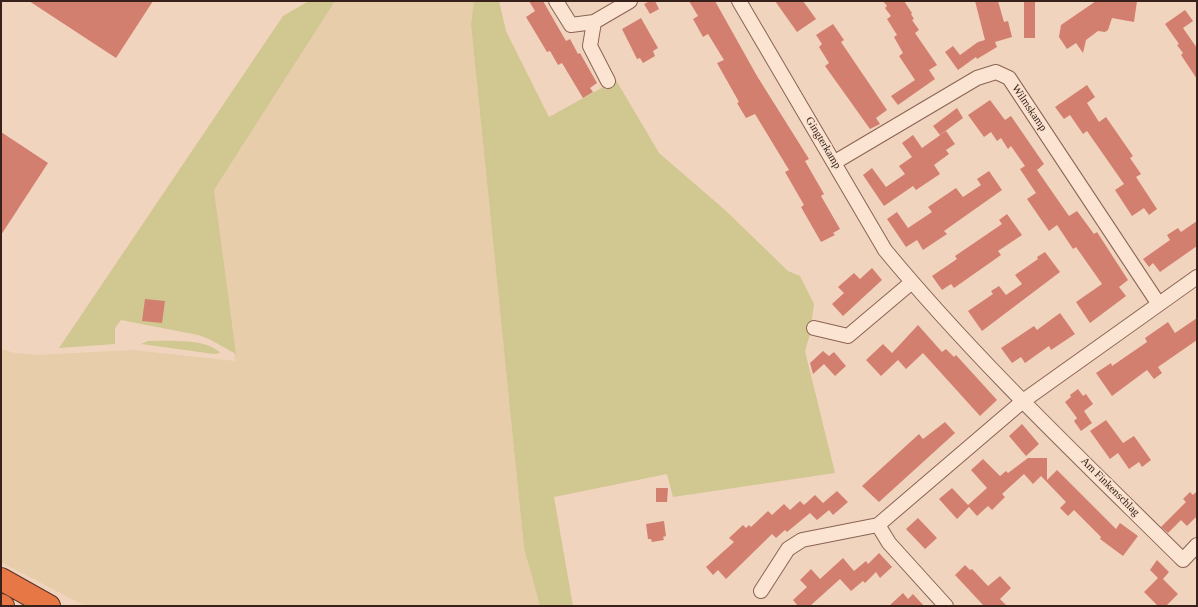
<!DOCTYPE html>
<style>
body{margin:0}
#map{position:relative;width:1198px;height:607px;overflow:hidden;background:#f1d4bd;font-family:"Times New Roman",serif}
canvas{display:block}
.frame{position:absolute;inset:0;border:2px solid #38211b;pointer-events:none}
</style>
<div id="map">
<canvas width="1198" height="607"></canvas>
<div class="frame"></div>
</div>
<script>
const ctx = document.querySelector('canvas').getContext('2d');
ctx.lineJoin = 'round';
function paint(path, color) {
  ctx.fillStyle = color;
  ctx.fill(path, 'evenodd');
}
function trace(path, color, width, dash) {
  ctx.strokeStyle = color;
  ctx.lineWidth = width;
  ctx.lineCap = dash ? 'butt' : 'round';
  ctx.setLineDash(dash || []);
  ctx.stroke(path);
}
function label(font, color, halo, rows, align = 'center') {
  ctx.font = font + ' "Times New Roman",serif';
  ctx.lineWidth = 3.5;
  ctx.setLineDash([]);
  ctx.textBaseline = 'middle';
  ctx.strokeStyle = halo;
  ctx.fillStyle = color;
  for (const [text, x, y, turn = 0] of rows) {
    ctx.save();
    ctx.translate(x, y);
    ctx.rotate((+turn || 0) * Math.PI / 180);
    ctx.textAlign = isNaN(turn) ? turn : align;
    if (halo) ctx.strokeText(text, 0, 0);
    ctx.fillText(text, 0, 0);
    ctx.restore();
  }
}
const farmland = new Path2D(`
 M 335,1 L 474,1 L 471,24 L 524,548 L 540,606 L 85,606 L 1,562 L 1,349 L 15,353 L 36,355 L 133,350 L 235,361 L 214,190 Z`);
const green = new Path2D(`
 M 309,1 L 335,1 L 214,190 L 236,354 L 209,339 L 198,335 L 121,320 L 115,328 L 115,344 L 59,348 L 283,16 Z
 M 474,1 L 499,1 L 506,31 L 549,117 L 616,80 L 659,153 L 725,210 L 788,271 L 800,276 L 814,304 L 810,334 L 805,351 L 835,473 L 673,497 L 667,474 L 554,497 L 573,606 L 540,606 L 524,548 L 471,24 Z
 M 148,341 C 165,341 208,338 220,353 L 214,354 L 141,344 Z`);
const building = new Path2D(`
 M 29,1 L 153,1 L 116,58 Z
 M 529,1 L 543,1 L 566,41 L 570,39 L 578,54 L 580,53 L 597,83 L 590,88 L 593,92 L 583,98 L 562,63 L 558,65 L 550,51 L 547,52 L 526,17 L 535,11 Z
 M 650,1 L 655,1 L 659,9 L 650,14 L 644,4 Z
 M 689,1 L 715,1 L 757,76 L 809,159 L 805,161 L 824,194 L 821,196 L 840,229 L 833,233 L 835,235 L 821,242 L 801,207 L 804,205 L 785,172 L 789,170 L 755,114 L 746,118 L 737,103 L 739,102 L 717,63 L 724,60 L 708,34 L 703,37 L 693,19 L 698,16 Z
 M 775,1 L 803,1 L 816,19 L 797,32 Z
 M 883,1 L 904,1 L 912,13 L 911,14 L 914,19 L 912,20 L 919,30 L 915,33 L 937,65 L 929,70 L 935,79 L 898,105 L 891,96 L 915,80 L 899,56 L 903,53 L 894,37 L 897,35 L 887,19 L 891,16 L 885,8 L 887,6 Z
 M 975,1 L 998,1 L 1004,22 L 1008,21 L 1012,37 L 995,42 L 997,47 L 977,59 L 976,57 L 958,70 L 945,52 L 953,46 L 960,55 L 978,42 L 985,40 Z
 M 1024,1 L 1035,1 L 1035,38 L 1024,38 Z
 M 1096,1 L 1137,1 L 1134,22 L 1112,18 L 1108,30 L 1105,32 L 1098,31 L 1086,40 L 1083,53 L 1076,43 L 1067,49 L 1059,37 L 1061,25 Z
 M 1185,10 L 1193,21 L 1183,28 L 1197,48 L 1197,79 L 1181,55 L 1183,53 L 1177,45 L 1179,44 L 1165,24 Z
 M 641,18 L 658,48 L 653,51 L 655,56 L 643,63 L 640,58 L 637,59 L 622,29 Z
 M 833,24 L 844,40 L 841,42 L 887,110 L 876,118 L 880,124 L 870,129 L 825,66 L 829,63 L 819,47 L 822,44 L 816,35 Z
 M 1087,85 L 1095,97 L 1087,103 L 1099,122 L 1106,117 L 1133,156 L 1130,158 L 1141,174 L 1136,177 L 1157,209 L 1149,215 L 1144,208 L 1132,216 L 1115,190 L 1124,184 L 1087,131 L 1083,134 L 1070,115 L 1064,119 L 1055,107 Z
 M 990,100 L 1005,120 L 1011,116 L 1044,164 L 1037,170 L 1069,216 L 1077,211 L 1094,234 L 1097,232 L 1128,280 L 1119,287 L 1126,296 L 1090,323 L 1076,302 L 1102,284 L 1076,247 L 1073,249 L 1057,225 L 1049,231 L 1027,199 L 1036,193 L 1020,169 L 1025,166 L 1011,146 L 1008,149 L 1001,138 L 997,141 L 991,132 L 984,137 L 968,115 Z
 M 957,108 L 963,118 L 940,135 L 933,126 Z
 M 946,131 L 955,144 L 946,150 L 949,154 L 934,165 L 940,174 L 916,190 L 913,186 L 884,206 L 863,175 L 872,168 L 886,187 L 905,174 L 899,166 L 912,157 L 902,143 L 913,135 L 922,148 Z
 M 1,132 L 48,163 L 1,235 Z
 M 989,171 L 1002,190 L 944,231 L 947,234 L 923,250 L 917,240 L 906,247 L 887,219 L 897,212 L 908,228 L 932,212 L 928,207 L 956,188 L 963,197 L 981,185 L 977,179 Z
 M 1007,214 L 1022,235 L 998,251 L 1001,255 L 954,288 L 951,284 L 942,290 L 932,276 L 957,259 L 955,256 L 1002,224 L 999,220 Z
 M 1197,221 L 1197,246 L 1160,272 L 1153,263 L 1149,267 L 1143,259 L 1170,240 L 1167,235 L 1178,228 L 1181,232 Z
 M 1045,252 L 1060,272 L 982,331 L 968,311 L 993,294 L 991,291 L 999,286 L 1006,295 L 1022,284 L 1015,275 L 1038,259 L 1037,257 Z
 M 872,268 L 882,280 L 843,316 L 832,304 L 844,293 L 838,287 L 854,273 L 860,279 Z
 M 145,299 L 165,301 L 162,323 L 142,321 Z
 M 1060,313 L 1075,334 L 1051,350 L 1049,346 L 1025,363 L 1021,357 L 1012,363 L 1001,348 L 1034,326 L 1037,330 Z
 M 1197,318 L 1197,340 L 1158,367 L 1162,373 L 1154,379 L 1147,370 L 1112,396 L 1096,373 L 1111,363 L 1112,366 L 1147,342 L 1145,338 L 1168,322 L 1175,333 Z
 M 918,325 L 942,352 L 946,349 L 954,357 L 956,355 L 997,400 L 980,416 L 923,353 L 906,369 L 898,360 L 881,376 L 866,360 L 883,344 L 892,353 Z
 M 823,351 L 829,356 L 834,352 L 846,366 L 835,376 L 824,364 L 813,374 L 810,363 Z
 M 1078,389 L 1083,396 L 1086,394 L 1093,404 L 1084,411 L 1092,423 L 1081,431 L 1074,421 L 1077,418 L 1065,402 L 1071,397 L 1070,395 Z
 M 1106,420 L 1123,443 L 1134,436 L 1151,460 L 1142,467 L 1139,462 L 1129,469 L 1118,453 L 1110,459 L 1090,431 Z
 M 945,422 L 955,433 L 879,502 L 862,486 L 919,434 L 923,439 Z
 M 1022,424 L 1039,444 L 1026,456 L 1009,436 Z
 M 1028,458 L 1047,458 L 1047,480 L 1057,470 L 1116,529 L 1120,523 L 1138,536 L 1123,556 L 1100,539 L 1101,537 L 1074,510 L 1068,516 L 1060,508 L 1066,502 L 1041,476 L 1033,484 L 1024,474 L 1002,494 L 1005,497 L 992,510 L 988,506 L 977,516 L 969,507 L 957,519 L 939,499 L 952,488 L 968,505 L 987,488 L 971,470 L 983,459 L 1000,476 L 1006,471 L 1008,473 Z
 M 656,488 L 668,488 L 667,502 L 656,502 Z
 M 837,491 L 848,502 L 833,515 L 829,510 L 817,520 L 810,513 L 787,532 L 785,530 L 776,538 L 772,534 L 726,579 L 718,570 L 713,575 L 706,567 L 734,542 L 729,538 L 743,525 L 746,528 L 749,525 L 751,527 L 768,511 L 772,515 L 784,504 L 790,510 L 800,501 L 804,505 L 815,495 L 823,503 Z
 M 1197,491 L 1197,516 L 1187,526 L 1181,520 L 1168,533 L 1161,527 L 1186,502 L 1183,499 L 1190,492 L 1193,495 Z
 M 918,518 L 937,538 L 925,549 L 906,529 Z
 M 664,521 L 666,536 L 663,537 L 664,540 L 652,542 L 651,539 L 648,539 L 646,524 Z
 M 879,553 L 892,567 L 880,578 L 876,572 L 865,583 L 863,581 L 851,591 L 840,579 L 810,606 L 798,606 L 793,600 L 807,587 L 800,580 L 811,569 L 820,579 L 843,558 L 854,571 L 866,561 L 868,564 Z
 M 1157,560 L 1169,572 L 1163,579 L 1178,594 L 1166,606 L 1158,606 L 1144,592 L 1158,578 L 1150,570 Z
 M 965,565 L 970,570 L 972,569 L 988,586 L 1000,576 L 1011,588 L 1000,599 L 1007,606 L 984,606 L 955,575 Z
 M 903,593 L 908,599 L 913,594 L 924,606 L 889,606 Z`);
const street = new Path2D(`
 M 556,1 L 571,25 L 594,22 L 590,46 L 608,81
 M 739,1 L 885,250 C 976,360 1081,459 1183,560 L 1197,545
 M 594,22 L 630,1
 M 835,162 L 977,78 L 996,72 L 1009,78 L 1158,303
 M 814,328 L 848,336 L 912,282
 M 878,525 L 889,543 L 946,606
 M 761,591 L 788,549 L 802,540 L 878,525 L 1023,401 L 1197,277`);
const highway = new Path2D(`
 M 1,579 L 49,606
 M 1,605 L 3,606`);
const streetNames = [
 ["Wilmskamp",1029,108,56],
 ["Gingterkamp",823,143,59],
 ["Am Finkenschlag",1110,487,45]
];
paint(farmland, '#e7cdaa');
paint(green, '#d0c791');
paint(building, '#d27f70');
trace(street, '#8a6355', 16);
trace(highway, '#57332a', 24);
trace(street, '#fbe4d1', 14);
trace(highway, '#e87746', 22);
label('11px', '#38211b', '#f8e1cd', streetNames);
</script>
